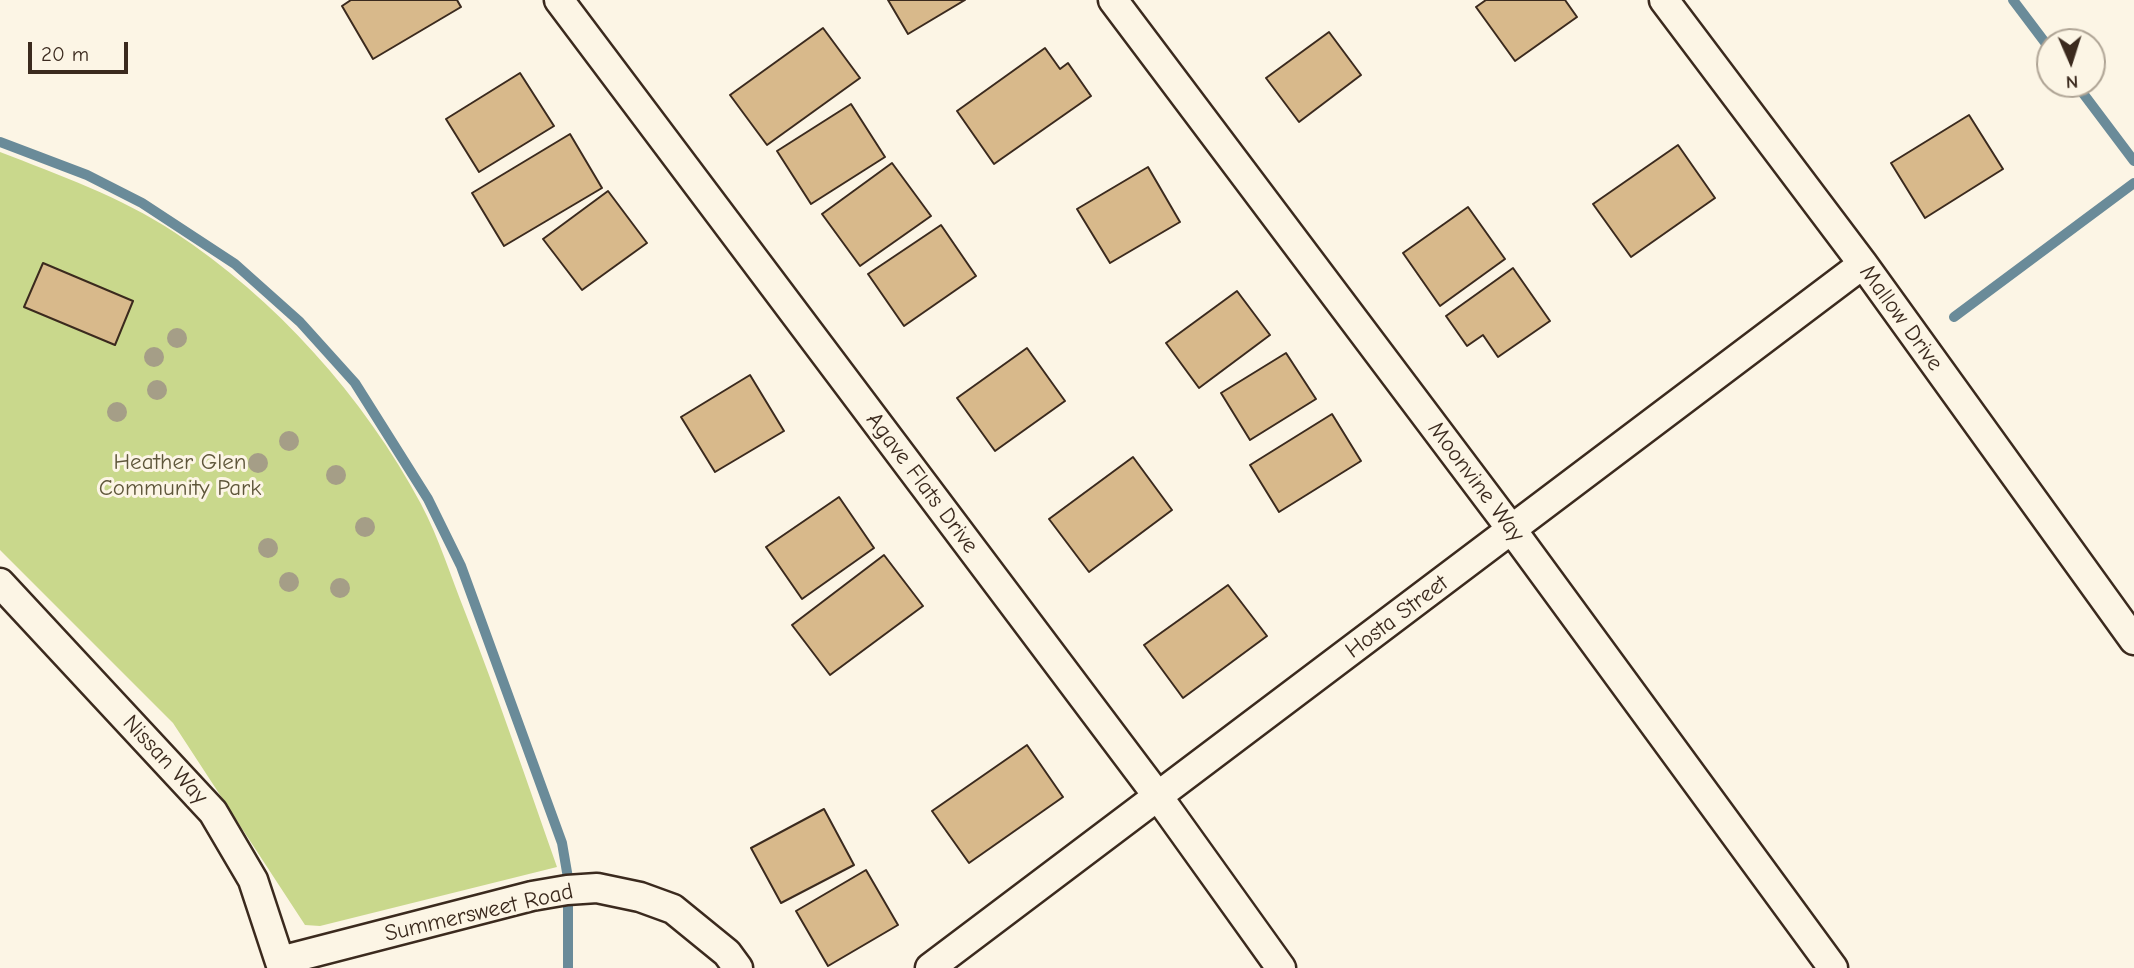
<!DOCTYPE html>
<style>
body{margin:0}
#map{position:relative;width:2134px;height:968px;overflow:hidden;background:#fcf5e5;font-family:"Comic Neue",sans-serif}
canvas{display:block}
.north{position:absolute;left:2036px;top:28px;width:70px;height:70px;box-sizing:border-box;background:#fcf5e5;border:2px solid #afa495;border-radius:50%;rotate:177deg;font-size:19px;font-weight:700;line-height:28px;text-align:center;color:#3b2a1e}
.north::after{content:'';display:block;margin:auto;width:24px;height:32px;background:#3b2a1e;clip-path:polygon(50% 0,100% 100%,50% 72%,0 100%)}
.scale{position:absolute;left:28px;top:42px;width:100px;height:32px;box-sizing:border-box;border:4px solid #3b2a1e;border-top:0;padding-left:9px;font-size:21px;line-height:24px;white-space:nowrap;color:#3b2a1e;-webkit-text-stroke:5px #fcf5e5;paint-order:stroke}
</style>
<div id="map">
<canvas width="2134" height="968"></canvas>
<div class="north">N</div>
<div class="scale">20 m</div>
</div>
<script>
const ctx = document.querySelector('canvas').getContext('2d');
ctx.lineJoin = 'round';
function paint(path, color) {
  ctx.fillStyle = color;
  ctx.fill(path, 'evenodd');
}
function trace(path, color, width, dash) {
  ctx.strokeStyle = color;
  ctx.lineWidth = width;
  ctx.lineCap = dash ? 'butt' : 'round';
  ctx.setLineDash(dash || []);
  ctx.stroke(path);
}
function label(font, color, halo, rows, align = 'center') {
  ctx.font = font + ' "Comic Neue",sans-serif';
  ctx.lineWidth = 6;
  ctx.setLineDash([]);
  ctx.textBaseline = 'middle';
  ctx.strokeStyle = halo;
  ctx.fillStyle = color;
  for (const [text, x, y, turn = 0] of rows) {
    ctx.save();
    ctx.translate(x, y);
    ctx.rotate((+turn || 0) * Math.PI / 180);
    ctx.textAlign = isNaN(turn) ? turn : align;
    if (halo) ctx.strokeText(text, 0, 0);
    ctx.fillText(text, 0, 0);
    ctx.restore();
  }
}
const green = new Path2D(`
 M 0,152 C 59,175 121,197 174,232 C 275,298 364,397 421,504 C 439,538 451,577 465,612 C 498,696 527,782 557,867 L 320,926 L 305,925 L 173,723 L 0,550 Z`);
const stream = new Path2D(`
 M 2013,0 L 2050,49
 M 2076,84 L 2134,161
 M 0,142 L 87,175 L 142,203 L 235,264 L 300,322 L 355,383 L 428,499 L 461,566 L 562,843 L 568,878 L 568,968
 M 1954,317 L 2134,183`);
const building = new Path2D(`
 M 351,0 L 457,0 L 461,7 L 373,59 L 342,6 Z
 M 888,0 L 965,0 L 908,34 Z
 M 1486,0 L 1565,0 L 1577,17 L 1515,61 L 1476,7 Z
 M 823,28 L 860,78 L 767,145 L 730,95 Z
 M 1329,32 L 1361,75 L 1299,122 L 1266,78 Z
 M 1045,48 L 1060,69 L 1068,63 L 1091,96 L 994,164 L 957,111 Z
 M 520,73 L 554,126 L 479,172 L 446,119 Z
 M 851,104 L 885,157 L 811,204 L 777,151 Z
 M 1969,115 L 2003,169 L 1925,218 L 1891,163 Z
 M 570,134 L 602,188 L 504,246 L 472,193 Z
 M 1678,145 L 1715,198 L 1631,257 L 1593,204 Z
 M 892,163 L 931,216 L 860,266 L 822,214 Z
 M 1148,167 L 1180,222 L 1110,263 L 1077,209 Z
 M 608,191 L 647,243 L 582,290 L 543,239 Z
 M 1468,207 L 1505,259 L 1440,306 L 1403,253 Z
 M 941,225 L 976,276 L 904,326 L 868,274 Z
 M 43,263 L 133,301 L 115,345 L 24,307 Z
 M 1513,268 L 1550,321 L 1498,357 L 1483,335 L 1467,346 L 1446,316 Z
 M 1237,291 L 1270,335 L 1199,388 L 1166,343 Z
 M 1027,348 L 1065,401 L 995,451 L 957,398 Z
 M 1286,353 L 1316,399 L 1250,440 L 1221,393 Z
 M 750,375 L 784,431 L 715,472 L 681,417 Z
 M 1332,414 L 1361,461 L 1279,512 L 1250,465 Z
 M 1133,457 L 1172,510 L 1089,572 L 1049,519 Z
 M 839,497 L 874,548 L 802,599 L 766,547 Z
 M 884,555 L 923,606 L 830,675 L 792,625 Z
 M 1228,585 L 1267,636 L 1183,698 L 1144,645 Z
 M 1027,745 L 1063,797 L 969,863 L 932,811 Z
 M 824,809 L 854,865 L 781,903 L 751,848 Z
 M 866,870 L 898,925 L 828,966 L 796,911 Z`);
const minor = new Path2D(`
 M 559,0 L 1157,795 L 1281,968
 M 1113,0 L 1512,530 L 1833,968
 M 1664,0 L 1863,264 L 2134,640
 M 0,583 L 213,812 L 253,880 L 282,968
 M 280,961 L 532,896 L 567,890 L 597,888 L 640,897 L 673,909 L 727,953 L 738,968
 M 930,968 L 1863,264`);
const trees = [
 [177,338],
 [154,357],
 [157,390],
 [117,412],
 [289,441],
 [258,463],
 [336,475],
 [365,527],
 [268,548],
 [289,582],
 [340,588]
];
const streetNames = [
 ["Mallow Drive",1901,318,54],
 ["Moonvine Way",1476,482,53],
 ["Agave Flats Drive",922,483,53],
 ["Hosta Street",1397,617,-37],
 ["Nissan Way",165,760,47],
 ["Summersweet Road",479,913,-13]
];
const parkNames = [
 ["Heather Glen",180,462],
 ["Community Park",180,488]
];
paint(green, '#c9d88c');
trace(stream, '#6a8b99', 10);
paint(building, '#d8b98b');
trace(building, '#3b2a1e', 2);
trace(minor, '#3b2a1e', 33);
trace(minor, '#fcf5e5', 28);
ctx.fillStyle = '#a59e87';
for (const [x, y] of trees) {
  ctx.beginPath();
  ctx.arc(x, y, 10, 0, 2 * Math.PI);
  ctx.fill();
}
label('23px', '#3b2a1e', '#fcf5e5', streetNames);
label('23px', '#5e563a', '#fcf5e5', parkNames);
</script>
